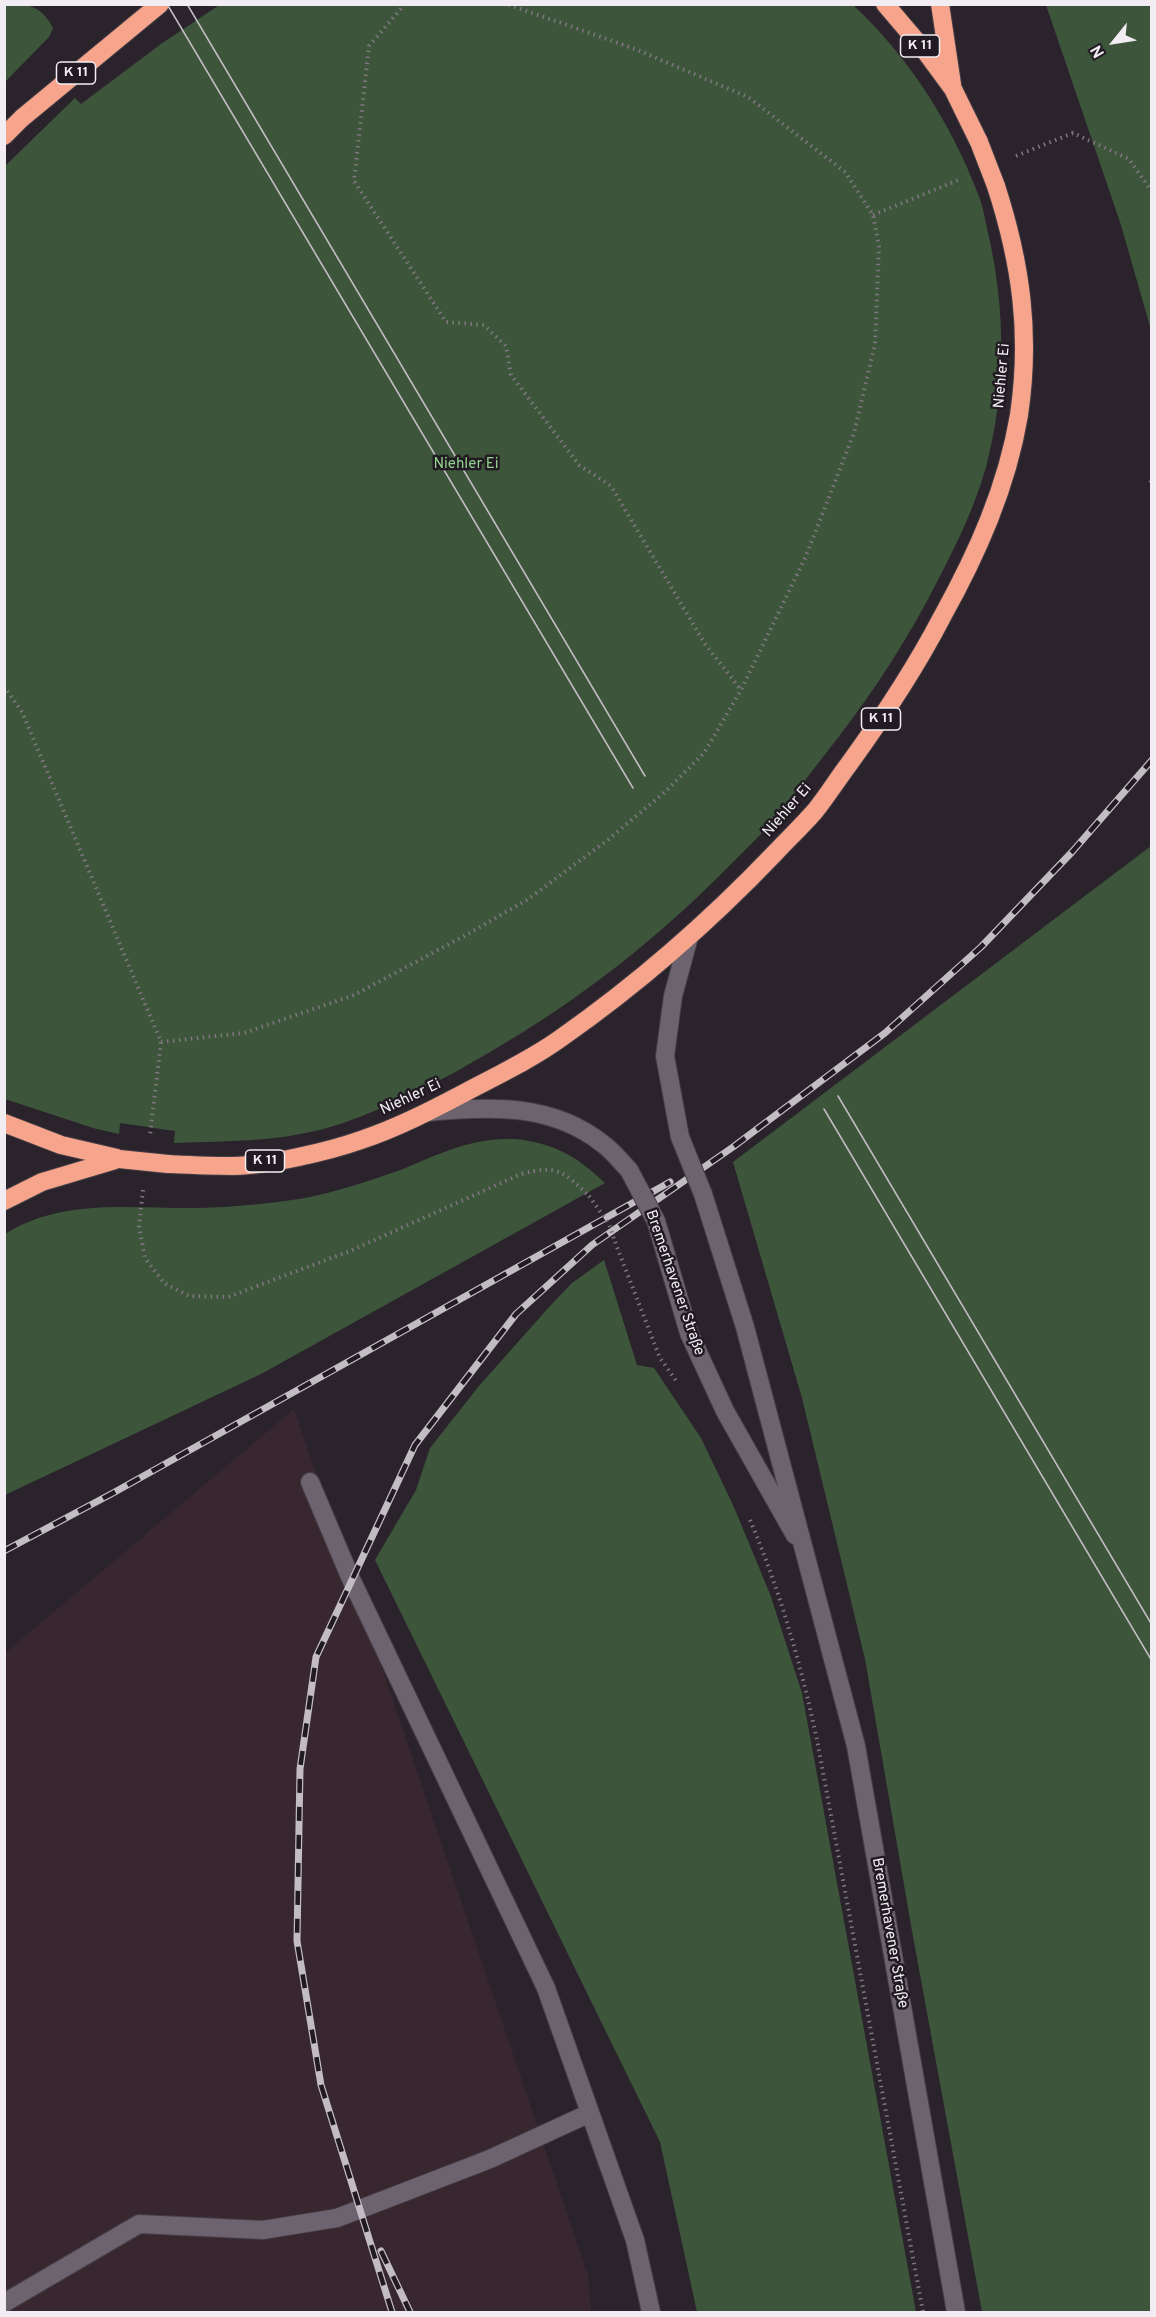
<!DOCTYPE html>
<meta charset="utf-8">
<style>
body{margin:0}
#map{position:relative;width:1156px;height:2317px;overflow:hidden;background:#2b232c;font-family:Overpass,sans-serif}
canvas{display:block}
.frame{position:absolute;inset:0;border:6px solid #f2edf3;pointer-events:none}
.north{position:absolute;left:1084px;top:12px;width:60px;height:60px;-webkit-text-stroke:4px #211a22;paint-order:stroke;rotate:240deg;font-size:16px;font-weight:700;line-height:24px;text-align:center;color:#f2edf3}
.north::after{content:'';display:block;margin:auto;width:21px;height:27px;background:#f2edf3;clip-path:polygon(50% 0,100% 100%,50% 72%,0 100%)}
</style>
<div id="map">
<canvas width="1156" height="2317"></canvas>
<div class="frame"></div>
<div class="north">N</div>
</div>
<script>
const ctx = document.querySelector('canvas').getContext('2d');
ctx.lineJoin = 'round';
function paint(path, color) {
  ctx.fillStyle = color;
  ctx.fill(path, 'evenodd');
}
function trace(path, color, width, dash) {
  ctx.strokeStyle = color;
  ctx.lineWidth = width;
  ctx.lineCap = dash ? 'butt' : 'round';
  ctx.setLineDash(dash || []);
  ctx.stroke(path);
}
function label(font, color, halo, rows, align = 'center') {
  ctx.font = font + ' Overpass,sans-serif';
  ctx.lineWidth = 5;
  ctx.setLineDash([]);
  ctx.textBaseline = 'middle';
  ctx.strokeStyle = halo;
  ctx.fillStyle = color;
  for (const [text, x, y, turn = 0] of rows) {
    ctx.save();
    ctx.translate(x, y);
    ctx.rotate((+turn || 0) * Math.PI / 180);
    ctx.textAlign = isNaN(turn) ? turn : align;
    if (halo) ctx.strokeText(text, 0, 0);
    ctx.fillText(text, 0, 0);
    ctx.restore();
  }
}
const industrial = new Path2D(`
 M 294,1409 L 588,2275 L 591,2312 L 5,2312 L 4,1654 Z`);
const green = new Path2D(`
 M 5,4 C 28,4 41,5 53,28 L 49,37 L 5,82 Z
 M 221,4 L 853,5 C 908,56 951,123 978,194 C 983,206 985,220 988,233 C 1006,309 1006,392 986,467 C 973,514 949,559 927,601 C 897,657 862,708 823,757 C 808,776 793,796 778,815 C 764,832 748,847 733,862 C 660,937 580,1000 490,1052 C 443,1080 394,1105 343,1123 C 288,1142 231,1141 174,1143 L 175,1131 L 120,1123 L 119,1134 L 93,1128 L 5,1099 L 4,167 L 75,98 L 81,104 L 161,44 Z
 M 1046,5 L 1151,5 L 1151,330 L 1121,225 Z
 M 1151,846 L 1151,2312 L 982,2312 L 912,1931 L 865,1659 L 802,1398 L 733,1162 Z
 M 516,1139 C 556,1144 576,1156 605,1183 L 261,1374 L 5,1495 L 5,1234 C 63,1197 134,1209 199,1208 C 232,1207 266,1204 299,1199 C 334,1193 369,1181 403,1169 C 430,1158 456,1145 484,1141 C 495,1139 506,1139 516,1139 Z
 M 604,1260 L 637,1365 L 654,1368 L 701,1438 L 733,1505 L 770,1594 L 802,1693 L 916,2312 L 697,2312 L 660,2142 L 375,1560 L 416,1490 L 430,1448 L 479,1386 L 550,1306 L 572,1283 Z`);
const path = new Path2D(`
 M 405,4 L 369,46 L 354,181 L 446,322 L 484,325 L 506,346 L 511,375 L 579,465 L 611,486 L 705,644 L 741,690
 M 1016,156 L 1073,133 L 1129,159 L 1152,192
 M 873,215 L 961,179
 M 1152,475 L 1150,479 L 1152,486
 M 4,686 L 22,712 L 161,1042 L 150,1135
 M 161,1042 L 244,1033 L 354,995 L 466,935 L 527,900 L 609,839 L 666,791 L 704,753 L 741,690 L 806,556 L 854,433 L 875,344 L 879,246 L 873,215 L 845,172 L 748,97 L 635,49 L 507,4
 M 143,1190 L 139,1226 L 145,1258 L 164,1283 L 189,1296 L 228,1297 L 350,1251 L 521,1174 C 558,1165 562,1170 589,1196
 M 615,1242 L 660,1358 L 677,1382
 M 750,1520 C 781,1593 802,1668 818,1745 L 923,2312`);
const lane = new Path2D(`
 M 310,1482 L 351,1579 L 546,1988 L 635,2240 L 651,2312
 M 4,2303 L 139,2224 L 263,2230 L 337,2218 L 490,2159 L 590,2113`);
const secondary = new Path2D(`
 M 428,1112 C 489,1106 552,1103 603,1144 C 613,1151 621,1162 629,1170
 M 680,1137 L 665,1056 L 673,996 L 689,937
 M 703,1194 L 745,1327 L 856,1746 L 956,2312
 M 656,1221 L 689,1333 L 725,1411 L 795,1535`);
const highway = new Path2D(`
 M 885,4 L 925,51 L 953,89 L 979,142
 M 940,4 L 952,84
 M 4,136 L 22,118 L 160,4
 M 4,1123 L 61,1145 L 117,1158
 M 168,1164 C 190,1165 211,1166 233,1166 C 269,1165 327,1152 361,1140 C 397,1128 432,1110 466,1092 C 498,1075 532,1059 561,1038 C 638,984 710,921 775,853 C 788,839 802,826 815,811 C 827,796 837,780 849,764 C 883,717 915,669 942,617 C 977,554 1007,487 1019,415 C 1031,334 1021,263 996,186
 M 4,1201 L 42,1182 L 119,1159`);
const tram = new Path2D(`
 M 167,4 L 633,788
 M 187,4 L 645,776
 M 838,1096 L 1152,1625
 M 824,1109 L 1152,1661`);
const rail = new Path2D(`
 M 4,1551 L 113,1493 L 670,1182
 M 381,2251 L 410,2312
 M 392,2312 L 321,2085 L 297,1941 L 300,1769 L 316,1657 L 415,1445 L 516,1314 L 592,1245 L 733,1147 L 885,1033 L 981,947 L 1072,852 L 1152,760`);
const pathBridge = new Path2D(`
 M 589,1196 L 609,1224 L 615,1242`);
const secondaryBridge = new Path2D(`
 M 680,1137 L 703,1194
 M 629,1170 L 656,1221`);
const highwayBridge = new Path2D(`
 M 979,142 L 996,186
 M 119,1159 L 168,1164`);
const shields = [
 [920,46,39],
 [76,73,39],
 [881,719,39],
 [265,1161,39]
];
const shieldNames = [
 ["K 11",920,46],
 ["K 11",76,73],
 ["K 11",881,719],
 ["K 11",265,1161]
];
const streetNames = [
 ["Niehler Ei",1003,376,-85],
 ["Niehler Ei",788,811,-49],
 ["Niehler Ei",411,1098,-25],
 ["Bremerhavener Straße",674,1283,71],
 ["Bremerhavener Straße",889,1933,80]
];
const parkNames = [
 ["Niehler Ei",466,465]
];
paint(industrial, '#392730');
paint(green, '#3d563b');
trace(lane, '#443e46', 20);
trace(secondary, '#443e46', 20);
trace(highway, '#443e46', 20);
trace(path, '#7e777f', 4, [1.5, 4.5]);
trace(lane, '#6c636e', 18);
trace(secondary, '#6c636e', 18);
trace(highway, '#f7a48c', 18);
trace(tram, '#c2bcc3', 1.5);
trace(rail, '#c2bcc3', 7);
trace(rail, '#211a22', 4.5, [14]);
trace(secondaryBridge, '#443e46', 20, []);
trace(highwayBridge, '#443e46', 20, []);
trace(pathBridge, '#7e777f', 4, [1.5, 4.5]);
trace(secondaryBridge, '#6c636e', 18);
trace(highwayBridge, '#f7a48c', 18);
for (const [x, y, w] of shields) {
  const box = new Path2D();
  box.roundRect(x - w / 2, y - 11, w, 22, 4.5);
  ctx.fillStyle = '#211a22';
  ctx.fill(box);
  trace(box, '#f2edf3', 1.5);
}
label('bold 14px', '#f2edf3', null, shieldNames);
label('15px', '#f2edf3', '#211a22', streetNames);
label('15px', '#92d28e', '#211a22', parkNames);
</script>
